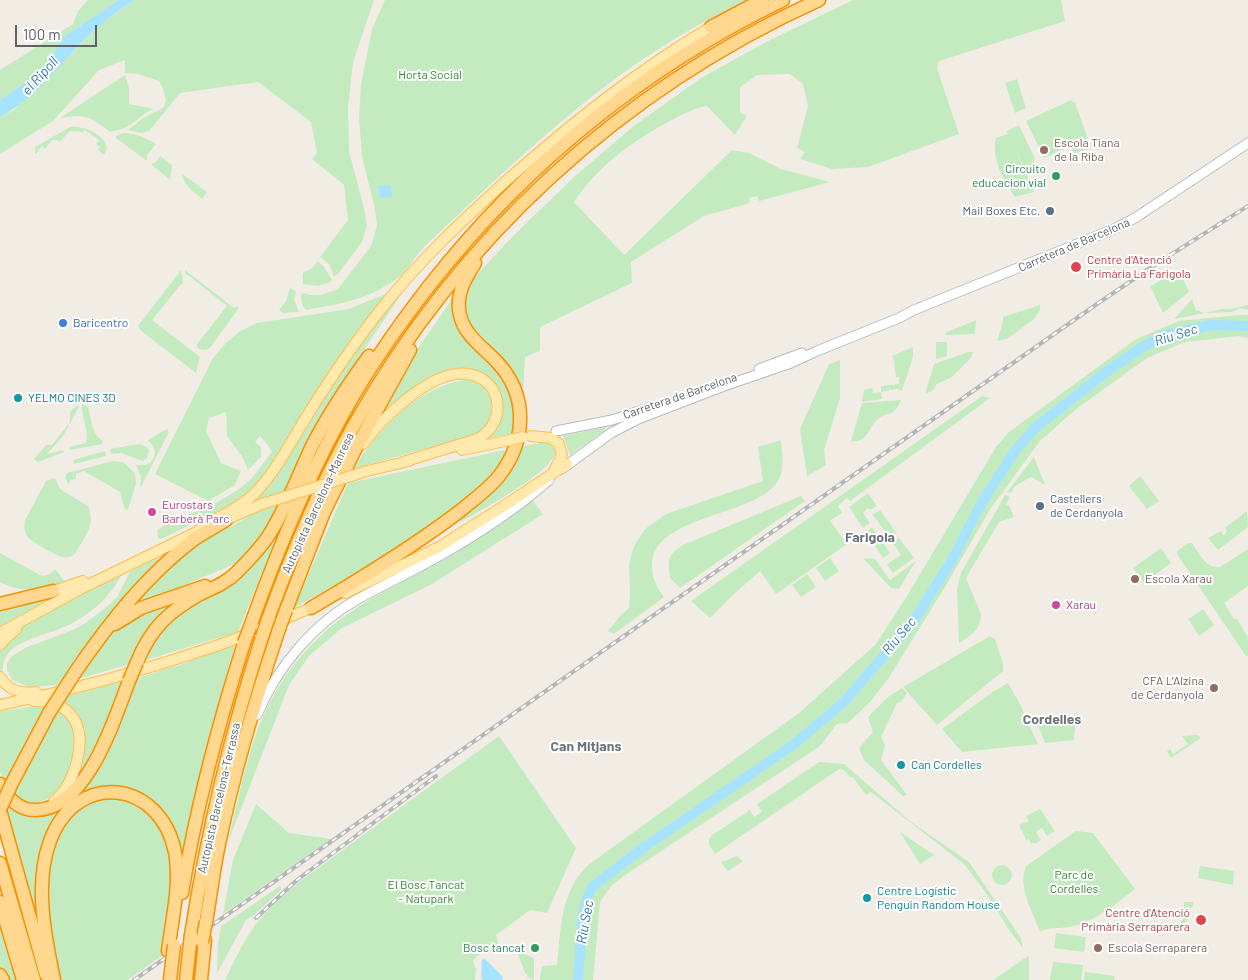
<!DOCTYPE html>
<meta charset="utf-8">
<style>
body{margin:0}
#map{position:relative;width:1248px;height:980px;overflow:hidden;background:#f1ede5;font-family:Barlow,sans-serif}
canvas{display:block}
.scale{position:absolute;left:15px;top:25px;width:82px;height:22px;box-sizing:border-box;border:2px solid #5d6367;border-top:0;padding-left:6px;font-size:15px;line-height:18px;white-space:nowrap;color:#5d6367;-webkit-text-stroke:4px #fff;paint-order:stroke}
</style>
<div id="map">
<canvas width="1248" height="980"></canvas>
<div class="scale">100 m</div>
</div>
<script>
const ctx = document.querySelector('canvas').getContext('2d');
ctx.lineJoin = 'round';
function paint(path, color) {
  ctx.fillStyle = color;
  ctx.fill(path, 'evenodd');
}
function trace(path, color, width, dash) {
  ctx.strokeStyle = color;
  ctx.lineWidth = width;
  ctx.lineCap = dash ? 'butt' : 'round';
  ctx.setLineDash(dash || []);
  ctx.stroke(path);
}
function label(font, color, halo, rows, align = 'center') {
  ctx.font = font + ' Barlow,sans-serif';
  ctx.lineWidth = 4;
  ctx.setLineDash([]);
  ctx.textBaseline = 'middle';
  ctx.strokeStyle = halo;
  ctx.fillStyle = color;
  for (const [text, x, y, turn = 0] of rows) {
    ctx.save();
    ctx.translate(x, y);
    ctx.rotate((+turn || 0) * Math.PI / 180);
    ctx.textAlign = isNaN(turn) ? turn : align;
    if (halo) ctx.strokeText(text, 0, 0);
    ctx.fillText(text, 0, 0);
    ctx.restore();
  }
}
const green = new Path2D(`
 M 88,0 L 118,0 L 62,38 L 50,61 L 28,81 L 0,100 L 0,70 L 73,24 L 78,11 Z
 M 134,0 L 374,0 L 353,62 L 348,108 L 349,151 L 365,212 L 367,225 L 362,242 L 338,274 L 334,276 L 329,264 L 320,257 L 348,220 L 344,185 L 312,159 L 317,153 L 311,122 L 258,82 L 180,93 L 150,130 L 143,133 L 127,130 L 148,115 L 158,111 L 164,107 L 166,100 L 163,89 L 159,81 L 138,74 L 125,73 L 125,60 L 99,70 L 53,121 L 0,154 L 0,117 L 14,110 L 99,26 Z
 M 385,0 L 749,0 C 678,31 615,76 556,126 C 512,163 470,204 428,243 C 418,252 412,263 404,273 C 398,279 387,285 379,290 C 356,302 331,305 306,310 L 302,305 L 301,295 L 303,293 L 311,295 L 321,295 L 338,289 L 371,246 L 377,226 L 375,209 L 362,157 L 359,118 L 361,84 L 372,29 Z
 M 853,0 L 1061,0 L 1065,21 L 939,61 L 937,68 L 959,134 L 868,167 L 832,169 L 800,159 L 805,152 L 797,148 L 808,106 L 803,84 L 790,74 L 757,75 L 740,87 L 740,113 L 747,115 L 735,135 L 707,106 C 692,109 681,115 668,122 C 631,142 598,166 574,202 L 624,255 L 732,150 L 749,153 L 781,169 L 830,182 L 759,201 L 757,196 L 749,198 L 750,203 L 704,216 L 631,262 L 632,283 L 540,327 L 540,351 L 525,357 L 523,394 L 514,374 L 500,355 L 471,325 L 465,307 L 470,282 L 515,234 L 574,177 L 635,125 L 701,78 L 764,43 Z
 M 125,75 L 129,88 L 129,104 L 154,109 C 145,112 141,117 133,123 C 126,128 118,130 110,132 C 90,116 85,114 60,118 Z
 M 1017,79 L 1026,108 L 1015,113 L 1005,83 Z
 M 1071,100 L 1073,103 L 1075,102 L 1091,148 L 1074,154 L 1070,146 L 1044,158 L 1026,121 Z
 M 1019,125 L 1035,159 L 1027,173 L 1015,149 L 1034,192 L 1015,197 C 1004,180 991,160 996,138 L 1008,134 L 1007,131 Z
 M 70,127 C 82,125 105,134 107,148 L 104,155 L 98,150 L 100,147 L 96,144 L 99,140 L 85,130 L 83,132 L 70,131 L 60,142 L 57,140 L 52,140 L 45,149 L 42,146 L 36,154 L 35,153 L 35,147 Z
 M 124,133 C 135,133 146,138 156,144 L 147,155 L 147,161 L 116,138 L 116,136 Z
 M 160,156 L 172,165 L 170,180 L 151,164 L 156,162 Z
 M 181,173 L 207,192 L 202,199 C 193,191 184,185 181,173 Z
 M 318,261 L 324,267 L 332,280 L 331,282 L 318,286 L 303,284 L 303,273 L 311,269 Z
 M 181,270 L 183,282 L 152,320 L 200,357 L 196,373 L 140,330 L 138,326 Z
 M 185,270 L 234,308 L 237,306 L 239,308 L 210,348 L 206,350 L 198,349 L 197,344 L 227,306 L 188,275 L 186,275 Z
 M 1173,274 C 1184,276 1185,283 1189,292 L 1163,313 L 1150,286 Z
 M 407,286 L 331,398 L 284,492 L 279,507 L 263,535 L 237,563 L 129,608 L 175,562 L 208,537 L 234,525 L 260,510 L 268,497 L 254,500 C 303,428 349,351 407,286 Z
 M 290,288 L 296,291 L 294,299 L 299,312 L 283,313 L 279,310 L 286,301 Z
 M 388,293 L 319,387 L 267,472 L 249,492 L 237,502 L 161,539 L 158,538 L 157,531 L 161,527 L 214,504 L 239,489 L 251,479 L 272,452 L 267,444 L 260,436 L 255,442 L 261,447 L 261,457 L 248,470 L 243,458 L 227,436 L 226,412 L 209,418 L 206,431 L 221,463 L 241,471 L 235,485 L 208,501 L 155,474 L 213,358 L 227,342 L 240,331 L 257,323 L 349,309 Z
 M 454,296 L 481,351 L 515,394 L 515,433 L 487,438 C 495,416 512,393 486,377 C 448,352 407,394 379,417 L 410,360 Z
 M 1192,299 L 1196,310 L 1205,313 L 1221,309 L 1231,309 L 1248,305 L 1248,310 L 1241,308 L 1232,312 L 1205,313 L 1174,319 Z
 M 1040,305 L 1040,310 L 1034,319 L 1007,339 L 997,341 L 1003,322 L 1003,317 Z
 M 1239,315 L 1248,315 L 1248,338 L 1239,336 L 1185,342 L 1147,358 L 1075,410 L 1040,441 L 991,508 L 945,587 L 888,679 L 870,702 L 848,723 L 837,724 L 820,746 L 625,875 L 611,886 L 600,902 L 593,980 L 540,980 L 542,966 L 557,965 C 561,928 560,893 588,865 L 799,713 L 876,644 L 907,596 L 996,447 L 1009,432 L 1136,339 L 1179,321 Z
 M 976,320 L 975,334 L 946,335 L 945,333 Z
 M 936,342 L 947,342 L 947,356 L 936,359 Z
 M 913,347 L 913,357 L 902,391 L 897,389 L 890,390 L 889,387 L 889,391 L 881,392 L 881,386 L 899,384 L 899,377 L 896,377 L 894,361 L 892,356 Z
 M 968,352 L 973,352 L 971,358 L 952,377 L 937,384 L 932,391 L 925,394 L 934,364 Z
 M 840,360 L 840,398 L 824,450 L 826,465 L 807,476 L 800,429 L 829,364 Z
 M 472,379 C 475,381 480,382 483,384 C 494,394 494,414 486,425 C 483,429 479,432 474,435 L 353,469 C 381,427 419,384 472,379 Z
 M 872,388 L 873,393 L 881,392 L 882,399 L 862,402 L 864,390 Z
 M 982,396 L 990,398 L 850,501 L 847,498 L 838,506 L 842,513 L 830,521 L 847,544 L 776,594 L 760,571 L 732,596 L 710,618 L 691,601 Z
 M 901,400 C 893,419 889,410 877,420 C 868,428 867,444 851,441 L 862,403 Z
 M 82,404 L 88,407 C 91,418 92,435 103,441 L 102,444 L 70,450 L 69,447 L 86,443 C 89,428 81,418 82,404 Z
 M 77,405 L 79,407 L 63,436 L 47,454 L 63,450 L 64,452 L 38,462 L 34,459 L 46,445 L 52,445 L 70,422 L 70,412 Z
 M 605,427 L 605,430 L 570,455 L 563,436 Z
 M 167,429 L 169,432 L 141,487 L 140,486 L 141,477 L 136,465 L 145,465 L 150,463 C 158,454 155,447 148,440 Z
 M 781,440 C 782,456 786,471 776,484 C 750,517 651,516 652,566 C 652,579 657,587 664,597 L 614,634 L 608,631 L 621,615 L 629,608 L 630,593 L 629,564 L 634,546 L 645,529 L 666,514 L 763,481 L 758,447 Z
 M 540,443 L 549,443 L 556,451 C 551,475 476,512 454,526 C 480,502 511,481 523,446 Z
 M 139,444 L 145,446 L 149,450 L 147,458 L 143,461 L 121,453 L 111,454 L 110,449 Z
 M 510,449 L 493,479 L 454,510 L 391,554 L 294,608 L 348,483 Z
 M 105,451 L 106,456 L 74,464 L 73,460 Z
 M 1034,457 L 1045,485 L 1031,477 L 1015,486 L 1011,493 L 1007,492 Z
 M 113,461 L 123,462 L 135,473 L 136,484 L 128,509 L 125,510 L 120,492 L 84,471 L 76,474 L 76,479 L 70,480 L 70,483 L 68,484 L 65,477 L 67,473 Z
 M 1140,476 L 1159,501 L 1147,509 L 1129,486 Z
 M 55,478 L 60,489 L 88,506 C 96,527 84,538 74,555 C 70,557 66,558 62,557 C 55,555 30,541 27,536 C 24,531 24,525 25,520 L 46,481 Z
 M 868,493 L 877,506 L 870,510 L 868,508 L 863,513 L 870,523 L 863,528 L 849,507 Z
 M 1005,495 L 1010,497 L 1006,504 L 1010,507 L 1014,517 L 999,522 L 966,578 L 981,614 C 981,629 971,636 959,643 L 957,589 L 961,573 Z
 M 801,496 L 805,501 L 680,588 L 670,578 C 668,560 667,555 683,545 Z
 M 532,500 L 543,514 L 432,584 L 342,628 L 309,656 L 289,685 L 227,845 C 238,803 247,750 266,710 C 283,675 310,641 342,618 C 379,591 422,574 460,550 C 485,534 508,516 532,500 Z
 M 291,502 L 238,632 L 143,661 L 148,648 L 170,618 L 237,578 L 253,566 L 266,549 Z
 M 880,510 L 897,534 L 890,538 L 873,515 Z
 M 1247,511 L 1248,527 L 1218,550 L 1208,538 L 1221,531 L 1224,536 L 1227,531 L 1225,528 Z
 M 872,527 L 890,553 L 883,558 L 866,533 Z
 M 899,538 L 914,558 L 893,573 L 887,564 L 901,555 L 892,542 Z
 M 1188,543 L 1192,543 C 1199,553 1206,569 1220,567 L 1248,549 L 1248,586 L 1224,603 L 1234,619 L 1237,619 L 1248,637 L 1248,655 L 1246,656 L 1177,554 L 1177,551 Z
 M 178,546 L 60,685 L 29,687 L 12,680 L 7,669 L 7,663 L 12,656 L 25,648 L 75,629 L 87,622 L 109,605 L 117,597 L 130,572 Z
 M 1161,548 L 1171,563 L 1144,583 L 1133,568 Z
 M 0,553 L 42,576 L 50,574 L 55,569 L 66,583 C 40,589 25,595 0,582 Z
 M 830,558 L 839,571 L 825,581 L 816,568 Z
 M 863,558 L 875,559 L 890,580 L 916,561 L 899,589 L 891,588 Z
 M 807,574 L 816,587 L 801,597 L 792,585 Z
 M 121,576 C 110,596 96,609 78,620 C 66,627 54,631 42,635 C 24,642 0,648 3,674 L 0,673 C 0,666 0,656 0,650 C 6,627 98,587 121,576 Z
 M 53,597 L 0,627 L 0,608 Z
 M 171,604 C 150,620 140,641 130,664 L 75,680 L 110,633 L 125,619 Z
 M 1203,609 L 1214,625 L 1199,636 L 1188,619 Z
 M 990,636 L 995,639 L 1003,663 L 1003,671 L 937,725 L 903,687 Z
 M 235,644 C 214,717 195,789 180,863 L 169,823 L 111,788 L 54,824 L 42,940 L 5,807 L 7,802 L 16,810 L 72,797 L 134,679 L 180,665 Z
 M 124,681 C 110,717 98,754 72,784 L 83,747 L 60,703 L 64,697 Z
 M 1008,683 L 1020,704 L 1038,744 L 962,752 L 942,729 L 994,691 Z
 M 902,688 L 907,693 L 901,702 L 897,703 L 881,737 L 885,745 L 881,760 L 907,795 L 903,796 L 864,760 L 859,748 L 873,732 L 868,717 L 888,697 Z
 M 38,706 L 47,707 L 6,785 L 0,772 L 0,711 Z
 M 56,709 C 63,713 69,718 72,726 C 77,737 75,750 72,761 C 64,792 43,816 11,793 Z
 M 1059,714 L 1060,718 L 1076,717 L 1074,740 L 1045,743 L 1036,720 Z
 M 1198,735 L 1201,738 L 1171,758 L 1167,751 L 1170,749 L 1173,754 L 1188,744 L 1182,736 Z
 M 499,736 L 576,848 L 547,913 L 530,910 L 496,935 L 500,950 L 478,955 L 473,961 L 476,969 L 475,980 L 225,980 C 235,960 245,936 260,919 C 273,904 288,891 303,879 Z
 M 819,762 L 844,764 L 911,822 L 969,862 L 1021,938 L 1023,948 L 1009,930 L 986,893 L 964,864 L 871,792 L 866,795 L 853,777 L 851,778 L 844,770 L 839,769 L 715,854 L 709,844 L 709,839 L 712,835 L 750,810 L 754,817 L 762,812 L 757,804 Z
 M 102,798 C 110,798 121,797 129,800 C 133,801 138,805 142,808 C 187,837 168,910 163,955 L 128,980 L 59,980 C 51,933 35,864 66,824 C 69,819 73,812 78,809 C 85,804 94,801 102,798 Z
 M 256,804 L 289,833 L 331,839 L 223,914 L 233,860 Z
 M 1040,809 L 1055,831 L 1047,836 L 1042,828 L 1036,832 L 1041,840 L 1035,844 L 1034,842 L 1031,844 L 1029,839 L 1026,840 L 1019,825 L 1029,821 L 1026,816 Z
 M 1076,831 L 1093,833 L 1135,889 C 1114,905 1097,921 1070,927 C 1059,929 1050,926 1040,932 C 1033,913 1017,885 1026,866 Z
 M 900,832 L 934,855 L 920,864 Z
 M 737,856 L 743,861 L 728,871 L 721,862 Z
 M992 875a10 10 0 1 1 20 0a10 10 0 1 1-20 0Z
 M 1200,866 L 1234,871 L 1233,885 L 1198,878 Z
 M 280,886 L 282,889 L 253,916 L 246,920 L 217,973 L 218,944 L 221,926 Z
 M 1184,902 L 1194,902 L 1192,908 L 1190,908 L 1185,927 L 1180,926 L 1182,918 L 1179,917 L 1180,912 L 1184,912 Z
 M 0,928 L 16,980 L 6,980 L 0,968 Z
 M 1056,933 L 1086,937 L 1084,952 L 1054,948 Z
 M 522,953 L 534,958 L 534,980 L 527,977 L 527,974 L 525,973 L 518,954 Z
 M 1029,956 L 1029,980 L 993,980 L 1025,958 Z
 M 1053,962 L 1083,965 L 1081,980 L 1050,980 Z
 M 1085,972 L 1115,976 L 1114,980 L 1084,980 Z`);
const water = new Path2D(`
 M 118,0 L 134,0 C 115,13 97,27 80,44 C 55,70 33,100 0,117 L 0,100 L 28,81 L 50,61 L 62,38 Z
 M 391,185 L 392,197 L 379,198 L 378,186 Z
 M 485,959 L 503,977 L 502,980 L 483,980 L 481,978 L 482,960 Z`);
const river = new Path2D(`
 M 578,980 L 583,914 L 587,898 L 592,887 L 643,848 L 793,745 L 844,702 L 915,619 L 952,560 L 981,504 L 1015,451 L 1035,428 L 1110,369 L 1146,345 L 1165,335 L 1211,325 L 1248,326`);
const secondary = new Path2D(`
 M 759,369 L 802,353
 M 556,431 L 612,420 L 655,406
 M 563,468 L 611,433 L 638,419 L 724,386 L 791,363 L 817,351 L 899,318 L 914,310 L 1114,229 L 1135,218 L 1248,143
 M 257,715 C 277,667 313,624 358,599 C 385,584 413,571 439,556 C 478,534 516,509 549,480`);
const primary = new Path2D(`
 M 531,436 L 551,438 L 559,444 L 562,455 L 554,471
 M 363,444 C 382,418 433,368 468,374 C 503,379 508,424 477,439 L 403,462
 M 462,450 L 505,441
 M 367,471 L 409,461
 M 221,522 L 262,504
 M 200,529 C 217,517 240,508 254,494 C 276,472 290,443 307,416 C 330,379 355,342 382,308 C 419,261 462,221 506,181 C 571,124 636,71 711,27
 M 53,591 L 83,581
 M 345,593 L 439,547 L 504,506 L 567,464
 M 0,633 L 80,589 L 201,530
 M 0,645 L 7,637 L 16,629
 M 0,677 C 9,691 21,694 36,692
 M 33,701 C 72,701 86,725 77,761 C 73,777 67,791 54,801
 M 0,705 C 73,690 146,670 216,646 C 250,634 284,619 318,605`);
const highway = new Path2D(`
 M 711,27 L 762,0
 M 0,604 L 53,591
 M 311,608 C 362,578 413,547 460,511 C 473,500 489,489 499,476 C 527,440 528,395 497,362 C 484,348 464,335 460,315 C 455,295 465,279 475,263
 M 286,610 L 324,512 L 356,448 L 410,350
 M 268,619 C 292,553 319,488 353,427 C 459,238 622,89 819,0
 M 115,624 L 141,608 L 205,586
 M 250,627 C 278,548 310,471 352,398 C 375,359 401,322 429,286 C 525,164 643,68 783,0
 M 137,662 C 151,628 168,612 200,594 C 213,588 226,583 236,573 C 248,561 260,549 269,535 C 286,508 298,476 312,446 C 329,413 347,386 369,356
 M 76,671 C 109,623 146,576 193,540 C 203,533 215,527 226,520
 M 12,783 L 49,713
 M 0,784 C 7,797 18,810 35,810 C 87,810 114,720 129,681
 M 0,810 L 46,975
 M 0,863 L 34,980
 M 182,893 C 196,808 218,725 244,643
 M 0,902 L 23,980
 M 206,922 C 211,894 214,866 220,839 C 235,768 256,698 279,629
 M 191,935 C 207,833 230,735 262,637
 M 0,975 L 3,980
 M 54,980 C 45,936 34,884 50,841 C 76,770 160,779 175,852 C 181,884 172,919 168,951
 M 170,980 L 172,963
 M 186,980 L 189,952
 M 201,980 L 205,940`);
const rail = new Path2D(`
 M 256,918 L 297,880 L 436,776
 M 134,980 L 1097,304 L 1156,264 L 1248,206`);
const primaryBridge = new Path2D(`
 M 505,441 L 523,437
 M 262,504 L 367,471`);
const highwayBridge = new Path2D(`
 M 279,629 L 286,610
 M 262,637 L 268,619
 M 244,643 L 250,627
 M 129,681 L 137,662
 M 49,713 L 76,671
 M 0,809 L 12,783
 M 202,942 L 206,922
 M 189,952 L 191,935
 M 172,963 L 174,945`);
const markers = [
 [1044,150,5,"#8d6e63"],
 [1056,176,5,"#2e9e5b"],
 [1050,211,5,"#5c6f8a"],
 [1076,267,6,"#e0444e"],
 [63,323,5,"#3f7fe0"],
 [18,398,5,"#0f9aa8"],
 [1040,506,5,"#5c6f8a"],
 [152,512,5,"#d1479c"],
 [1135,579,5,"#8d6e63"],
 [1056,605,5,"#d1479c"],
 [1214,688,5,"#8d6e63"],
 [901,765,5,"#0f9aa8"],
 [867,898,5,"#0f9aa8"],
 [1201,920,6,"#e0444e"],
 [535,948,5,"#2e9e5b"],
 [1098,948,5,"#8d6e63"]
];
const parkNames = [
 ["Horta Social",430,75],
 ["Parc de",1074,875],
 ["Cordelles",1074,889],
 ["El Bosc Tancat",426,885],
 ["- Natupark",426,899]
];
const educationNames = [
 ["Escola Tiana",1054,143],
 ["de la Riba",1054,157],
 ["Escola Xarau",1145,579],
 ["CFA L'Alzina",1204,681,"right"],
 ["de Cerdanyola",1204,695,"right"],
 ["Escola Serraparera",1108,948]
];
const leisureNames = [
 ["Circuito",1046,169],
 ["educacion vial",1046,183],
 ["Bosc tancat",525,948]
];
const serviceNames = [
 ["Mail Boxes Etc.",1040,211],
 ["Castellers",1050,499,"left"],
 ["de Cerdanyola",1050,513,"left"]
];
const streetNames = [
 ["Carretera de Barcelona",1074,245,-23],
 ["Carretera de Barcelona",680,396,-19],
 ["Autopista Barcelona-Manresa",318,503,-65],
 ["Autopista Barcelona-Terrassa",219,798,-77]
];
const healthNames = [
 ["Centre d'Atenció",1087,260],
 ["Primària La Farigola",1087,274],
 ["Centre d'Atenció",1190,913,"right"],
 ["Primària Serraparera",1190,927,"right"]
];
const shopNames = [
 ["Baricentro",73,323]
];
const cultureNames = [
 ["YELMO CINES 3D",28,398],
 ["Can Cordelles",911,765],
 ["Centre Logístic",877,891],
 ["Penguin Random House",877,905]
];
const hotelNames = [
 ["Eurostars",162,505],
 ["Barberà Parc",162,519],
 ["Xarau",1066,605]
];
const waterNames = [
 ["el Ripoll",40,76,-48],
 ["Riu Sec",1176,335,-17],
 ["Riu Sec",899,636,-50],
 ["Riu Sec",585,922,-80]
];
const neighbourhoodNames = [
 ["Farigola",870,537],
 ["Cordelles",1052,719],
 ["Can Mitjans",586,746]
];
paint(green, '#c4ebc0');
paint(water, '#a7e2ff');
trace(river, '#a7e2ff', 10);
trace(secondary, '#b7bbc1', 11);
trace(primary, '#ffbc50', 12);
trace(highway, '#f69000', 15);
trace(secondary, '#fff', 9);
trace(primary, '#ffe9ac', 10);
trace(highway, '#ffd78e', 12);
trace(rail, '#b5b6b7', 4);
trace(rail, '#fff', 2, [5.5]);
trace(primaryBridge, '#ffbc50', 12, []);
trace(highwayBridge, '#f69000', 15, []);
trace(primaryBridge, '#ffe9ac', 10);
trace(highwayBridge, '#ffd78e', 12);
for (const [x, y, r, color] of markers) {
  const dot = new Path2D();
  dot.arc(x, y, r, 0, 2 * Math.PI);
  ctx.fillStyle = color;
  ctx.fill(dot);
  trace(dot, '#fff', 2);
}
label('12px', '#31872c', '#fff', parkNames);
label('12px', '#785e54', '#fff', educationNames, 'left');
label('12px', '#27864d', '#fff', leisureNames, 'right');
label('12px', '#4e5e75', '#fff', serviceNames, 'right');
label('12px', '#5d6367', '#fff', streetNames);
label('12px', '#be3a42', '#fff', healthNames, 'left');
label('12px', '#366cbe', '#fff', shopNames, 'left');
label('12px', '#0d838f', '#fff', cultureNames, 'left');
label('12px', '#b23c85', '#fff', hotelNames, 'left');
label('italic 14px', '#3379aa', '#fff', waterNames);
label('bold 14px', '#6e757a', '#fff', neighbourhoodNames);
</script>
